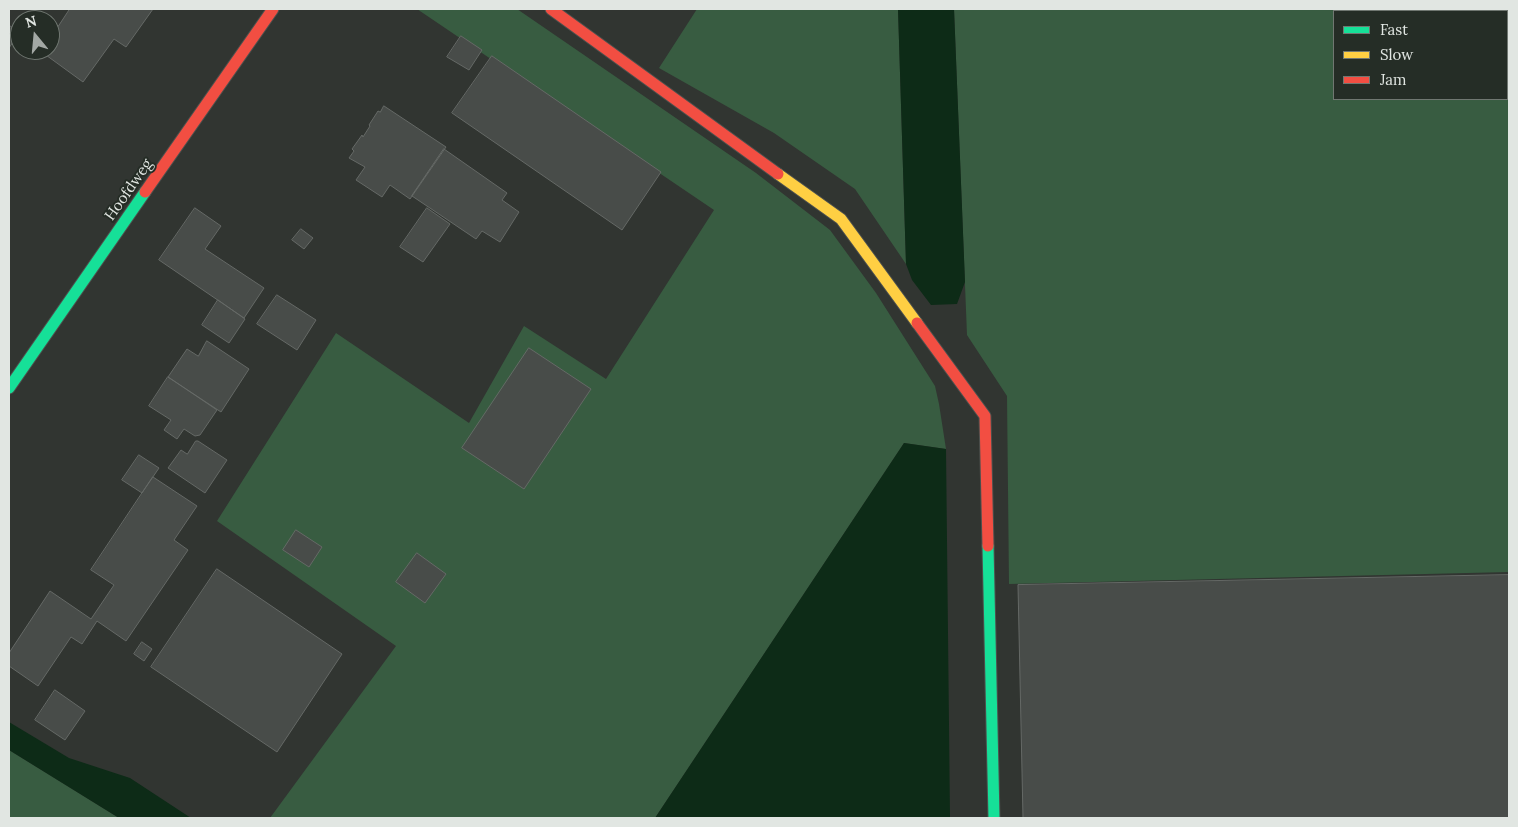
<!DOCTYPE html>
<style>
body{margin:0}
#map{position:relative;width:1518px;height:827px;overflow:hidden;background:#313531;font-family:Lora,serif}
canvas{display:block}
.frame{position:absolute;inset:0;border:10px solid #e1e6e2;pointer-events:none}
.legend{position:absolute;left:1333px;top:10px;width:175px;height:90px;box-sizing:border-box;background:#252d26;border:1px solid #707771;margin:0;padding:6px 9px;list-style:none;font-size:15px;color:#e1e6e2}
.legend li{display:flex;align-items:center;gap:10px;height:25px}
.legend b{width:25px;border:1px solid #707771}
.north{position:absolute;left:10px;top:10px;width:50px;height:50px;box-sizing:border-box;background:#252d26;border:1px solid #707771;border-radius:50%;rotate:343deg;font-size:14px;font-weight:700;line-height:20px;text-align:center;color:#e1e6e2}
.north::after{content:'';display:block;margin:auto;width:18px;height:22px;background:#a3a8a4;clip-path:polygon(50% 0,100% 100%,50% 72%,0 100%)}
</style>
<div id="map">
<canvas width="1518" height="827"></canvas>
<div class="frame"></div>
<ul class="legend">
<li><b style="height:6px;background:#16e098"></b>Fast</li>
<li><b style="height:6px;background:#ffcf43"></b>Slow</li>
<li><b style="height:6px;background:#f24e42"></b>Jam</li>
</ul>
<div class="north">N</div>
</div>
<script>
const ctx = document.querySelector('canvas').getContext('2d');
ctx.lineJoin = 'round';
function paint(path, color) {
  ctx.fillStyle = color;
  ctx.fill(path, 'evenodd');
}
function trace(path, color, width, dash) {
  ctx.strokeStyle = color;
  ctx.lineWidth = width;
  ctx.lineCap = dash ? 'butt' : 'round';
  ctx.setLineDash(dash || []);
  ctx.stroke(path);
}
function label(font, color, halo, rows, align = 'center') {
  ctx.font = font + ' Lora,serif';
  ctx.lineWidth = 4;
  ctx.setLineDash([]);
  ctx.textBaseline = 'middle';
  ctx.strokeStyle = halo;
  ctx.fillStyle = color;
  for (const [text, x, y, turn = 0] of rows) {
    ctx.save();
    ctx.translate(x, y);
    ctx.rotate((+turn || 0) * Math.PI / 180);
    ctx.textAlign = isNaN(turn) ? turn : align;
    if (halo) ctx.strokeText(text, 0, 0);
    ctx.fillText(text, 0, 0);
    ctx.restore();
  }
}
const green = new Path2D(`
 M 417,9 L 517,9 L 756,173 L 830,230 L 876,293 L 935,386 L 939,404 L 946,449 L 904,443 L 655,818 L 270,818 L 396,646 L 217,521 L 336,333 L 469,423 L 524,326 L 606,379 L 714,210 Z
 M 697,9 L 898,9 L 906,264 L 855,189 L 774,133 L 659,68 Z
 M 954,9 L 1509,9 L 1509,572 L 1009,584 L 1007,396 L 967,335 ZM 1334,11 L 1507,11 L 1507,99 L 1334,99 Z
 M 9,750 L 119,818 L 9,818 Z`);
const water = new Path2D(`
 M 898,9 L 954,9 L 965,282 L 957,304 L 931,305 L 912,280 L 906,264 Z
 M 904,443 L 946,449 L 950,818 L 655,818 Z
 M 9,722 L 69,758 L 130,778 L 191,818 L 119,818 L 9,750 Z`);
const building = new Path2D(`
 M 70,9 L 153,9 L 126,47 L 114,39 L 83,82 L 39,50 L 50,50 L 50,26 L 52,23 L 58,26 Z
 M 9,25 L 19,33 L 9,48 Z
 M 461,36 L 482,50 L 469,70 L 447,57 Z
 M 492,56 L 661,172 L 622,230 L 452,113 Z
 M 384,106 L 446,147 L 410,199 L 390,185 L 382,197 L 356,180 L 365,167 L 349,158 L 354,151 L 352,149 L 362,135 L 363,137 L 370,126 L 369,125 L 378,111 L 380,112 Z
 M 444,149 L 507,193 L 502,200 L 519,212 L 500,242 L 482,231 L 476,239 L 412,196 Z
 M 195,208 L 221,226 L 205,249 L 264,288 L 244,318 L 159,260 Z
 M 427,208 L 450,224 L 423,262 L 400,247 Z
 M 301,229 L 313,238 L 304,249 L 292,240 Z
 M 277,295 L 316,320 L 297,350 L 257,324 Z
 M 218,300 L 245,319 L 229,343 L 202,325 Z
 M 207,341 L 249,369 L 221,412 L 168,377 L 187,349 L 198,356 Z
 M 529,348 L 591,389 L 524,489 L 462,448 Z
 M 168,377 L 217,410 L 200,435 L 195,436 L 184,429 L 177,439 L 164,430 L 171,420 L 149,406 Z
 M 196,441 L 198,441 L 227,460 L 205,493 L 168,468 L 181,450 L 187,454 Z
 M 139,455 L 159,468 L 142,493 L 122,480 Z
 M 153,477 L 197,506 L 174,540 L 188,550 L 126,641 L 97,621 L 82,644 L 71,637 L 38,686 L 9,666 L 9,653 L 50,591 L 91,619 L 114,585 L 91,570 Z
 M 296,530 L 322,547 L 309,567 L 283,550 Z
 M 417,553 L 446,574 L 425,603 L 396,582 Z
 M 217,569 L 342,654 L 277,752 L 151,667 Z
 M 1509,575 L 1509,818 L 1023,818 L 1018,585 Z
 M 142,642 L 152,649 L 144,661 L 134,654 Z
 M 55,690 L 85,711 L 65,740 L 35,720 Z`);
const fast = new Path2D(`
 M 9,388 L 145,192
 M 988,546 L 994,818`);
const slow = new Path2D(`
 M 778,174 L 841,219 L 917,323`);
const jam = new Path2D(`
 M 551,9 L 778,174
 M 145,192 L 273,9
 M 917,323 L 985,416 L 988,546`);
const streetNames = [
 ["Hoofdweg",129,190,-55]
];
paint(green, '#385c41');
paint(water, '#0d2b17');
paint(building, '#484c49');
trace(building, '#656966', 1);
trace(fast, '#4e514e', 13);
trace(slow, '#4e514e', 13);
trace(jam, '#4e514e', 13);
trace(fast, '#16e098', 11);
trace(slow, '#ffcf43', 11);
trace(jam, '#f24e42', 11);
label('15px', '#e1e6e2', '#252d26', streetNames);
</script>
